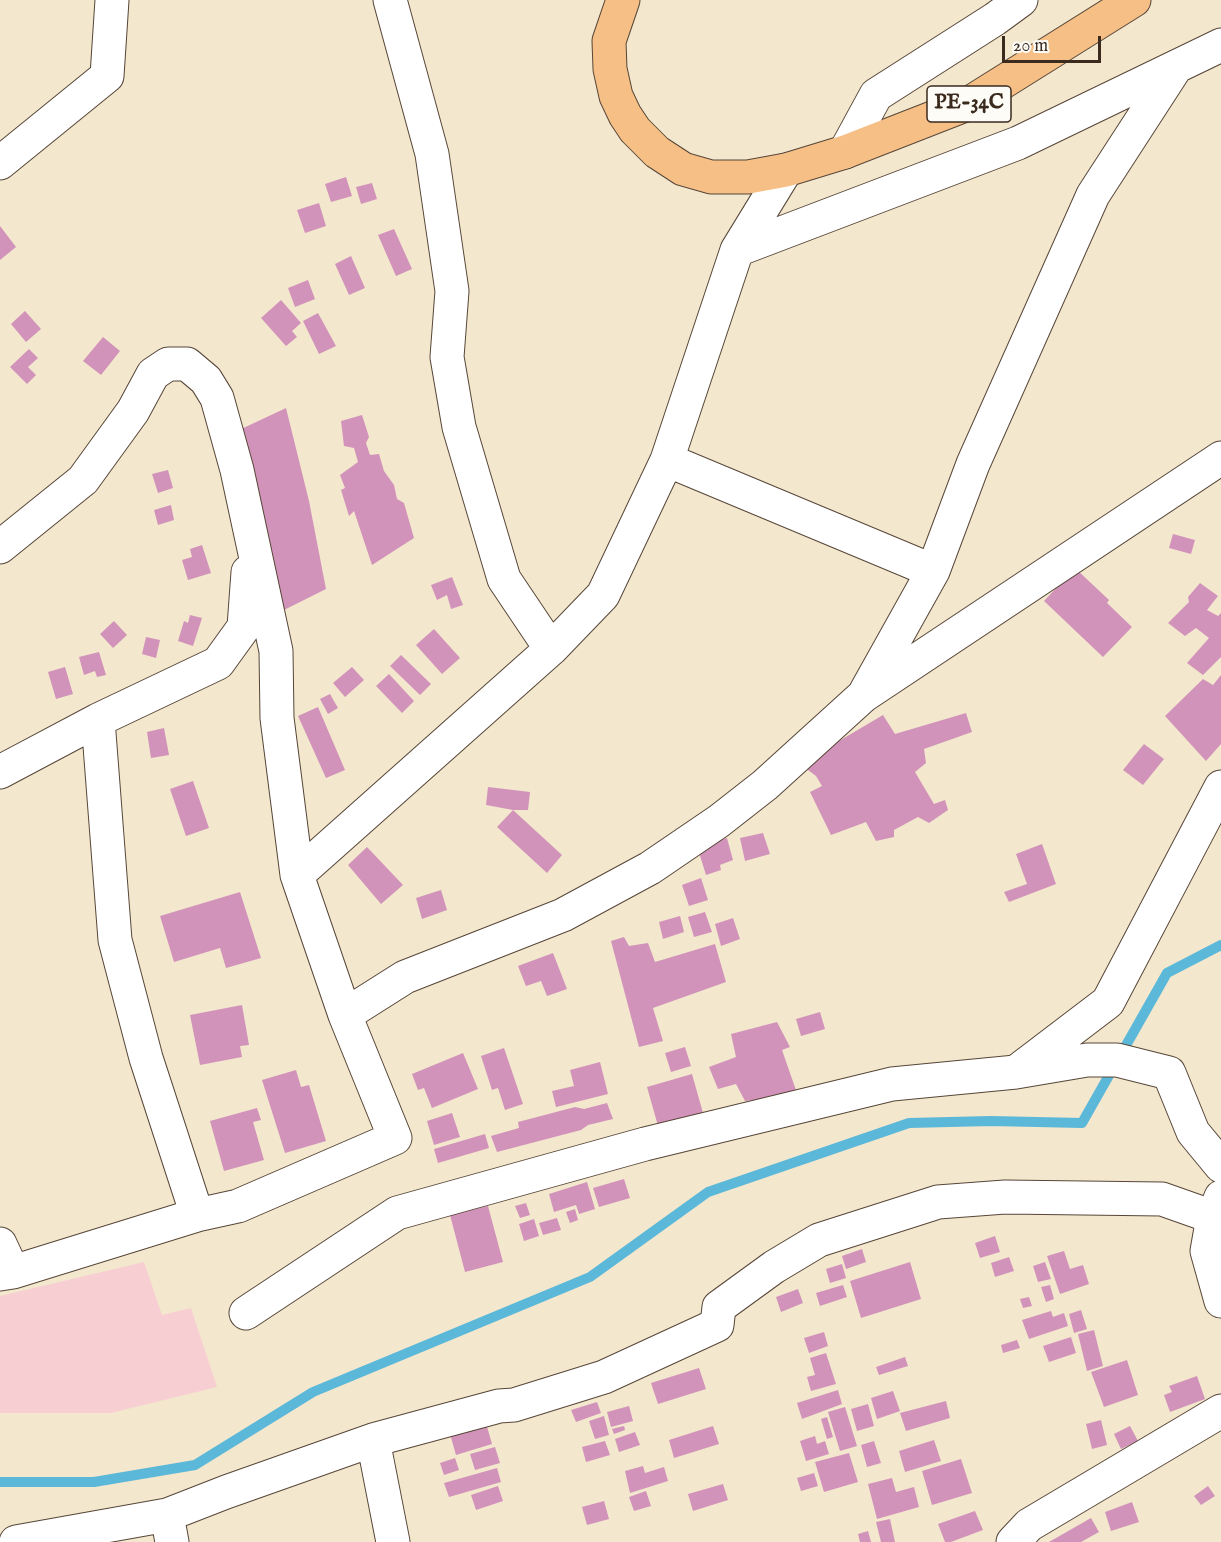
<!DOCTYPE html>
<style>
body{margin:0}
#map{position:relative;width:1221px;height:1542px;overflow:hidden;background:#f3e7ce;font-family:"IM FELL English",serif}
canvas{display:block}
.scale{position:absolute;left:1002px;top:36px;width:99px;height:27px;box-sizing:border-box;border:3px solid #3b2a1e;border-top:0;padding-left:8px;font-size:18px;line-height:21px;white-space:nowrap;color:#3b2a1e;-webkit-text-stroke:4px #fdfcf7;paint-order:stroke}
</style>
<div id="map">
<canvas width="1221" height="1542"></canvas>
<div class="scale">20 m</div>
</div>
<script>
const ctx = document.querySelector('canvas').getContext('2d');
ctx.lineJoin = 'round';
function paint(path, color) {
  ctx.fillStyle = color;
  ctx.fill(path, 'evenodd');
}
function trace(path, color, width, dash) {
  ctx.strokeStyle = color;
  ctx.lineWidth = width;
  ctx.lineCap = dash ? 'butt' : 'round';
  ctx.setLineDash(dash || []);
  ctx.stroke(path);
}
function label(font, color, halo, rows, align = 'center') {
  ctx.font = font + ' "IM FELL English",serif';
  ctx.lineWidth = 5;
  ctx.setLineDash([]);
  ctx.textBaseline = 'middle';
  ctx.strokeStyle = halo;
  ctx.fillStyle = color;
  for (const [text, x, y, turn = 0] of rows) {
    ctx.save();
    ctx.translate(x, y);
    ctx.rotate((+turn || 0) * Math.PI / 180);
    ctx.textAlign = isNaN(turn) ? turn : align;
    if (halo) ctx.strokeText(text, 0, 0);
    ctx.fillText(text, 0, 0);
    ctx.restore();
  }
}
const built = new Path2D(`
 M 144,1262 L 162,1315 L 191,1308 L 217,1387 L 111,1413 L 0,1413 L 0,1296 Z`);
const stream = new Path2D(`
 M 0,1482 L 94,1482 L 195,1465 L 313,1392 L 590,1277 L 708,1192 L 909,1123 L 991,1121 L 1082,1123 L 1167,973 L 1221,945`);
const building = new Path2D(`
 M 346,177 L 352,196 L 331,202 L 325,184 Z
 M 372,183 L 377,199 L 361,204 L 356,187 Z
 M 319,203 L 326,226 L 305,233 L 297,210 Z
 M 0,226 L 16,247 L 0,260 Z
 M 394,229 L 412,269 L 396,276 L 378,235 Z
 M 351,256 L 365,288 L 349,295 L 335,264 Z
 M 308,280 L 315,299 L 295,307 L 288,288 Z
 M 281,300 L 301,323 L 292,331 L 297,337 L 286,346 L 261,318 Z
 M 25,311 L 41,329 L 26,342 L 11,324 Z
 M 318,313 L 336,346 L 319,354 L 303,321 Z
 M 103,337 L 120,351 L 101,375 L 83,361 Z
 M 29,349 L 38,358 L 28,367 L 36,375 L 27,384 L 10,367 Z
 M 286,408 L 309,501 L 326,589 L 280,612 L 237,431 Z
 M 362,415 L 369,437 L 366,443 L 370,455 L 379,454 L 384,471 L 394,485 L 397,499 L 404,503 L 414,538 L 372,565 L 354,511 L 349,516 L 341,490 L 345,488 L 340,475 L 358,462 L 354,448 L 344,446 L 341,421 Z
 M 168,470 L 173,488 L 158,493 L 152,474 Z
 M 171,505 L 174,520 L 158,525 L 154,510 Z
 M 1173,534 L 1195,540 L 1191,554 L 1169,548 Z
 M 202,545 L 211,573 L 188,580 L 182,560 L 192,557 L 190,549 Z
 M 1075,568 L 1109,600 L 1107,603 L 1132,627 L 1103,657 L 1044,601 Z
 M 452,577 L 463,605 L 451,609 L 447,595 L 437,600 L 431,585 Z
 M 1200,583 L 1218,596 L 1207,610 L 1218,616 L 1221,613 L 1221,657 L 1203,675 L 1187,663 L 1209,638 L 1196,628 L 1185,636 L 1168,623 L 1189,602 L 1188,597 Z
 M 190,615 L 202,618 L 193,646 L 178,641 L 184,621 L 188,623 Z
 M 114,621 L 127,635 L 113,648 L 100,634 Z
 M 434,629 L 460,658 L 442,674 L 416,645 Z
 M 146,637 L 160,640 L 156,658 L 142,654 Z
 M 99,652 L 106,675 L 97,677 L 95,671 L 84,675 L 79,657 Z
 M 401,655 L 431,684 L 420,695 L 390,666 Z
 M 65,667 L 73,694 L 56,699 L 48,672 Z
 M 352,667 L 364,680 L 345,697 L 333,683 Z
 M 389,674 L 414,701 L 402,713 L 376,686 Z
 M 1221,675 L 1221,744 L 1206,761 L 1165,716 L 1203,679 L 1213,685 Z
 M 330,694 L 338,708 L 328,714 L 320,699 Z
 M 318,707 L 345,770 L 326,778 L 298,716 Z
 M 966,713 L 972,732 L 924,749 L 926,763 L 915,772 L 934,804 L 945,800 L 948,810 L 929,823 L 918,817 L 894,830 L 894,837 L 876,841 L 866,822 L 831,835 L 810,792 L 822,786 L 816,776 L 800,764 L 883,715 L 895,734 Z
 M 164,728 L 169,755 L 151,758 L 147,732 Z
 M 1144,744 L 1164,759 L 1143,785 L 1123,770 Z
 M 193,781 L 209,828 L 186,836 L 170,789 Z
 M 488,787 L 530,792 L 528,810 L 513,810 L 486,805 Z
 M 513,810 L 562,855 L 547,873 L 497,827 Z
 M 763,833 L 770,854 L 745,861 L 740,838 Z
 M 727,838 L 733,860 L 720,865 L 721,870 L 706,875 L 697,846 Z
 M 1042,844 L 1056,884 L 1009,902 L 1004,892 L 1027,884 L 1016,854 Z
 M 367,847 L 403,885 L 381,904 L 348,865 Z
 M 701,878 L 708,900 L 689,906 L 682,885 Z
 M 441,890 L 447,910 L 422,919 L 416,898 Z
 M 240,892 L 261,958 L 226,968 L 220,948 L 174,962 L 160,916 Z
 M 705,912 L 712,932 L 694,937 L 688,917 Z
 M 680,916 L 684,932 L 663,939 L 659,922 Z
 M 733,918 L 740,939 L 721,946 L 715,924 Z
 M 624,937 L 629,946 L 648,943 L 655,962 L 715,944 L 726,982 L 653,1008 L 663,1041 L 639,1047 L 611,941 Z
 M 553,953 L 567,989 L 547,996 L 541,981 L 526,986 L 518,966 Z
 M 242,1005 L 249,1045 L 240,1046 L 242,1057 L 200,1065 L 190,1015 Z
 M 820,1012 L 825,1029 L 801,1036 L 796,1019 Z
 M 777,1022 L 790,1047 L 782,1050 L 798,1096 L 745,1101 L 736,1084 L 718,1089 L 709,1067 L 736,1057 L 731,1034 Z
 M 685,1047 L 691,1066 L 671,1072 L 665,1053 Z
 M 504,1048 L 523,1104 L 505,1110 L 498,1088 L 492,1090 L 481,1056 Z
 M 463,1053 L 478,1089 L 432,1108 L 424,1088 L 418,1090 L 412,1074 Z
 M 600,1062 L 608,1094 L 556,1107 L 552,1091 L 574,1086 L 570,1070 Z
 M 296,1070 L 301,1087 L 309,1085 L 326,1141 L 285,1153 L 262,1080 Z
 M 692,1074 L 705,1120 L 660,1133 L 647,1087 Z
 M 607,1103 L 613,1119 L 588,1125 L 581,1130 L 497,1152 L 491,1136 L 519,1128 L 518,1122 L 575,1107 L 584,1109 Z
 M 257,1108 L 261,1120 L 253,1122 L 264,1160 L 224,1171 L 210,1121 Z
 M 452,1113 L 460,1137 L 434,1145 L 427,1121 Z
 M 485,1134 L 489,1148 L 438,1163 L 434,1149 Z
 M 624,1179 L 630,1198 L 599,1207 L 593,1188 Z
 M 587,1182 L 595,1209 L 579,1214 L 576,1205 L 554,1212 L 549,1194 Z
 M 526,1203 L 530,1215 L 520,1218 L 515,1206 Z
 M 488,1206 L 503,1262 L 465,1272 L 450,1215 Z
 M 575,1209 L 578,1220 L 570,1223 L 566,1212 Z
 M 557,1218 L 561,1230 L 543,1235 L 539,1223 Z
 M 534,1219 L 539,1236 L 524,1241 L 519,1224 Z
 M 995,1236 L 1000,1252 L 980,1258 L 975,1243 Z
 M 862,1249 L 866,1262 L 846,1269 L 842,1256 Z
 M 1064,1251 L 1070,1269 L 1083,1265 L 1089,1284 L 1060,1294 L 1047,1256 Z
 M 1009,1257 L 1014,1271 L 995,1277 L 991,1263 Z
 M 910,1262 L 921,1299 L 861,1318 L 850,1281 Z
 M 1045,1262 L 1051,1279 L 1038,1282 L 1033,1266 Z
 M 842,1264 L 846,1278 L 830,1283 L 826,1269 Z
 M 843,1285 L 847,1297 L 820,1306 L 816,1293 Z
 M 1050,1285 L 1054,1299 L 1046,1302 L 1041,1287 Z
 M 798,1289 L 803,1303 L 781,1312 L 776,1297 Z
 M 1029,1297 L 1032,1306 L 1023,1308 L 1020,1299 Z
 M 1081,1310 L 1087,1329 L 1074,1333 L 1069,1314 Z
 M 1051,1311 L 1053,1317 L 1064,1313 L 1068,1326 L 1029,1339 L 1022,1320 Z
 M 1094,1330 L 1103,1366 L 1087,1371 L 1078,1334 Z
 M 824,1332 L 828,1346 L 809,1353 L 804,1338 Z
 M 1071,1337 L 1076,1353 L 1049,1362 L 1043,1346 Z
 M 1017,1340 L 1020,1348 L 1003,1353 L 1001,1345 Z
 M 826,1353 L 836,1384 L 811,1391 L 807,1377 L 815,1375 L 810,1358 Z
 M 905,1357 L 908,1366 L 879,1375 L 876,1367 Z
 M 1127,1360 L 1138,1395 L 1104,1407 L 1091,1372 Z
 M 699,1368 L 706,1389 L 658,1404 L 651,1383 Z
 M 1197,1376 L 1205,1399 L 1170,1412 L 1164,1395 L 1172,1392 L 1169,1386 Z
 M 838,1390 L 842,1404 L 802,1419 L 797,1403 Z
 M 893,1391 L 900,1411 L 877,1419 L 871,1398 Z
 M 946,1401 L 950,1418 L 906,1431 L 900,1413 Z
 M 597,1402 L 601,1413 L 576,1422 L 571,1410 Z
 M 868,1404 L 874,1426 L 857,1431 L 851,1409 Z
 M 629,1406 L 633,1421 L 611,1427 L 607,1412 Z
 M 845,1407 L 857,1446 L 840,1451 L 828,1412 Z
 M 604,1416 L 609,1435 L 595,1439 L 589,1421 Z
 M 827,1417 L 833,1437 L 827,1439 L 821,1419 Z
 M 1101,1420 L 1107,1445 L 1092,1449 L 1086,1424 Z
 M 486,1423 L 492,1444 L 456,1455 L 450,1434 Z
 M 624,1426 L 625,1430 L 614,1434 L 612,1429 Z
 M 713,1426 L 719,1444 L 674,1458 L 669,1440 Z
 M 1130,1426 L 1138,1441 L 1121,1449 L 1114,1434 Z
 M 635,1432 L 640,1445 L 619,1452 L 615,1439 Z
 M 815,1436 L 817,1444 L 825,1441 L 829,1454 L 806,1461 L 800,1441 Z
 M 934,1440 L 941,1461 L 905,1472 L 899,1451 Z
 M 605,1441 L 610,1455 L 586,1462 L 582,1447 Z
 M 874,1441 L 881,1463 L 867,1467 L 861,1445 Z
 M 495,1447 L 500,1463 L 475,1470 L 470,1454 Z
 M 849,1453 L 858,1482 L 824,1492 L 815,1462 Z
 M 455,1458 L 459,1470 L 444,1475 L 440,1463 Z
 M 961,1459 L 972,1493 L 932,1505 L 922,1471 Z
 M 643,1466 L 645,1473 L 664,1467 L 668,1481 L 630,1493 L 625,1471 Z
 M 497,1468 L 501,1482 L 449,1497 L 444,1483 Z
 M 814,1473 L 818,1486 L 801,1491 L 797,1478 Z
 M 892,1478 L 896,1492 L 914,1487 L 919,1507 L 877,1519 L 868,1484 Z
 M 723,1484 L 728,1500 L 693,1511 L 688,1494 Z
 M 498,1486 L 503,1501 L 476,1510 L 471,1495 Z
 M 1208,1486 L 1215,1496 L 1201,1505 L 1194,1496 Z
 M 646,1491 L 651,1506 L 634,1511 L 629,1497 Z
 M 604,1501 L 609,1519 L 587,1525 L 582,1507 Z
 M 1132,1502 L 1139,1522 L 1111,1531 L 1105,1512 Z
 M 975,1511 L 983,1530 L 951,1542 L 945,1542 L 938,1524 Z
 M 1091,1518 L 1099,1532 L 1081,1542 L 1049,1542 Z
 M 890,1519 L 895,1542 L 881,1542 L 876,1522 Z
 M 868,1531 L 871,1542 L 860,1542 L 858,1534 Z`);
const minor = new Path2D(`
 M 390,0 L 432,154 L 452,291 L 447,357 L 459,427 L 504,579 L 551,649
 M 845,152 L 876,95 L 995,19 L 1021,0
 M 0,163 L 107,76 L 112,0
 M 737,250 L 1018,143 L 1221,45
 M 667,460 L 933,571
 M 0,547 L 83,480 L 133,411 L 153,374 L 168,364 L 187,364 L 206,380 L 217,398 L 237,470 L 276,651 L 277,718 L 297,875 L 345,1015 L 395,1138 L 238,1206 L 197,1215 L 13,1272 L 0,1274
 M 866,691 L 933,571 L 973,464 L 1093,195 L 1176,67
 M 98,720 L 115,940 L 146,1058 L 197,1215
 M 0,772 L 98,720 L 218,663 L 244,627 L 248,572
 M 297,875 L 551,649 L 603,595 L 667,460 L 737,250 L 786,170
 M 345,1015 L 405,977 L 563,915 L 650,868 L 719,821 L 765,785 L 863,696 L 1221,458
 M 1020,1069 L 1108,1002 L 1221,787
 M 1221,1197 L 1213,1217 L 1207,1251 L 1221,1301
 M 0,1244 L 13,1272
 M 246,1313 L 397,1213 L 645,1144 L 892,1084 L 1016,1072 L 1087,1060 L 1117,1060 L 1169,1073 L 1193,1132 L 1221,1166
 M 373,1440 L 393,1542
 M 167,1515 L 172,1542
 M 16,1542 L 167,1515 L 226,1492 L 373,1440 L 499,1406 L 514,1405 L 604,1377 L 717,1325 L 719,1307 L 774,1267 L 819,1240 L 938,1202 L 1005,1197 L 1162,1199 L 1213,1217
 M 1013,1542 L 1029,1525 L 1221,1411`);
const primary = new Path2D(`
 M 623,0 L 609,41 L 610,69 L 616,96 L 625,115 L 635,130 L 657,152 L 683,169 L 711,177 L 748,177 L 786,170 L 845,152 L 968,104 L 1134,0`);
const shields = [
 [969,104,84]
];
const shieldNames = [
 ["PE-34C",969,104]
];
paint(built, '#f7cfd3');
trace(stream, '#5bb8d9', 10);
paint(building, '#d293ba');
trace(minor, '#574638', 35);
trace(primary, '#574638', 35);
trace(minor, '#fff', 33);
trace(primary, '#f5bf86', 33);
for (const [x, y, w] of shields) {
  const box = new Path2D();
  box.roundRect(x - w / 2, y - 18, w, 36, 4.5);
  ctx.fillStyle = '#fdfcf7';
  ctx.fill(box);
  trace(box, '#3b2a1e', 1.5);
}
label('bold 21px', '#3b2a1e', null, shieldNames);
</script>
